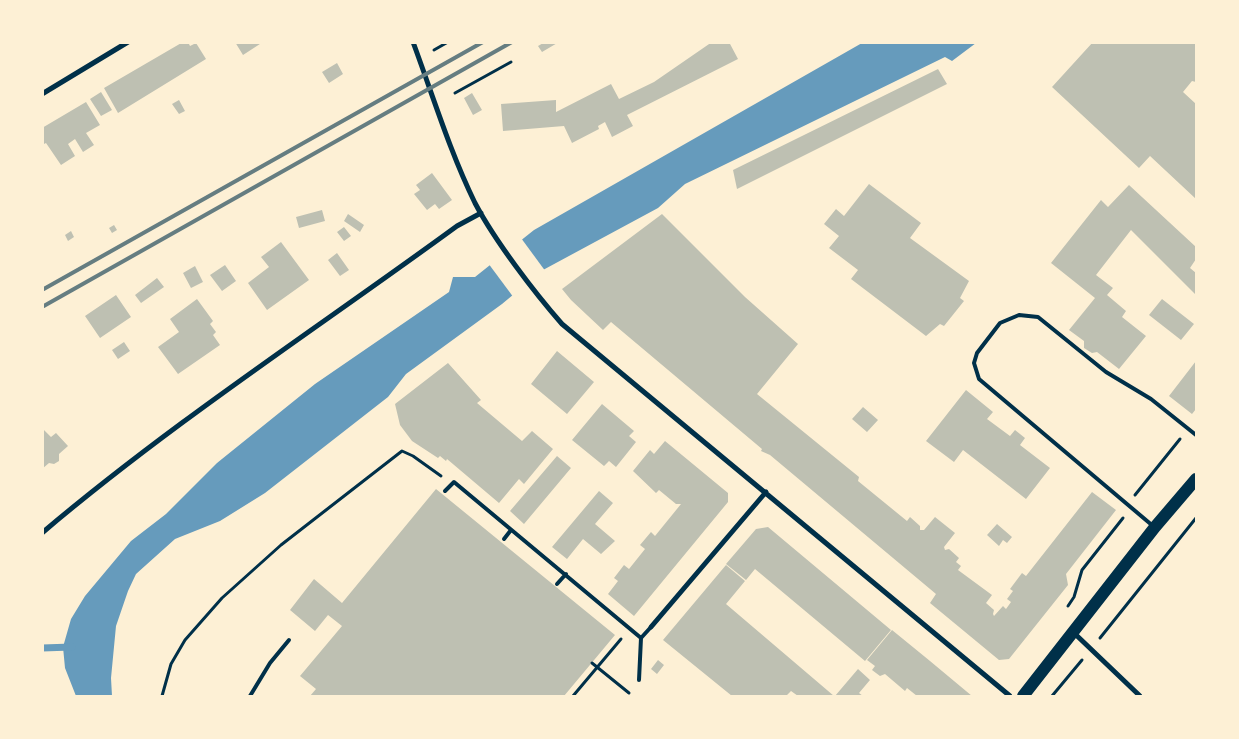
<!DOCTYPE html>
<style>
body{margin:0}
#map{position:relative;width:1239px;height:739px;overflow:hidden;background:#fdf0d5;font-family:"Source Sans 3",sans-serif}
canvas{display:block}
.frame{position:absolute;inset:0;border:44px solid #fdf0d5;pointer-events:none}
</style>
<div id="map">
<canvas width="1239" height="739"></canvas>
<div class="frame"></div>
</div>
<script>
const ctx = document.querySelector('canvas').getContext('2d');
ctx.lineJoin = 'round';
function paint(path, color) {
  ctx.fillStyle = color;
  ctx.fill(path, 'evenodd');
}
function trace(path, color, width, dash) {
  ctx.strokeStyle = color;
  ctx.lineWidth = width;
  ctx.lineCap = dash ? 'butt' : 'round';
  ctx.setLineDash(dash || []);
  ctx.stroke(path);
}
const water = new Path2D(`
 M 862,43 L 976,43 L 952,61 L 945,57 L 685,184 L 658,208 L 543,270 L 502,304 L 406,374 L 388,397 L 265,493 L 220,521 L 175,539 L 136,574 L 128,591 L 116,626 L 111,678 L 112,696 L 76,696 L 65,668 L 63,647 L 71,619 L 85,596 L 131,541 L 166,514 L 217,463 L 315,384 L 449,292 L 453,277 L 475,277 L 534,230 Z`);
const pier = new Path2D(`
 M 521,238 L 546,272 L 514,298 L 488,263 Z`);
const stream = new Path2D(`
 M 42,648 L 72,647`);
const building = new Path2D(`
 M 183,42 L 188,42 L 190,46 L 196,43 L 206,59 L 118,113 L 104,88 Z
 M 235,42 L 263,42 L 243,55 Z
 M 545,42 L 559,42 L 542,52 L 538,46 Z
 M 712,42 L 729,42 L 738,59 L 627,115 L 633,126 L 612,137 L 605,122 L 598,126 L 599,129 L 572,143 L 564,126 L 503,131 L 501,104 L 556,100 L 556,112 L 611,84 L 619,99 L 654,82 Z
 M 1093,42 L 1196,42 L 1196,82 L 1192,81 L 1183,92 L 1196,104 L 1196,199 L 1150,156 L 1139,168 L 1052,87 Z
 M 337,63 L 343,74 L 329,83 L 322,72 Z
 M 938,69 L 947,84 L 737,189 L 733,170 Z
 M 101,92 L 112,110 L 101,116 L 90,99 Z
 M 472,93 L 482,110 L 473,115 L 464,98 Z
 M 179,100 L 185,111 L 179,114 L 172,104 Z
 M 86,102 L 100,125 L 86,133 L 94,145 L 83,152 L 75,139 L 68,144 L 75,156 L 61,165 L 46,143 L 42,145 L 42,128 Z
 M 432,173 L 452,200 L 439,209 L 435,204 L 427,210 L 414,194 L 420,190 L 416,185 Z
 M 869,184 L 921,223 L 910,238 L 969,281 L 960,298 L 964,301 L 944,326 L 940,324 L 926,336 L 851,279 L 858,270 L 829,248 L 839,236 L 824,224 L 836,209 L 844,216 Z
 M 1129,185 L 1196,247 L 1196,259 L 1190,268 L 1196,273 L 1196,295 L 1131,230 L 1096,275 L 1113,288 L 1107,295 L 1126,311 L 1122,317 L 1146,336 L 1119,369 L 1097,352 L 1092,353 L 1084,348 L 1084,341 L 1069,330 L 1095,298 L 1051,263 L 1101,200 L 1108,207 Z
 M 322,210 L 325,221 L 299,228 L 296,217 Z
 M 348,214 L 364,225 L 360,232 L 344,221 Z
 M 662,214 L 745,297 L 798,344 L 757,394 L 859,477 L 858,481 L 907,521 L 910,517 L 920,526 L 920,530 L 924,530 L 935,517 L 955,533 L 944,547 L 945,550 L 949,549 L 959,558 L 956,562 L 961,566 L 958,570 L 992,595 L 986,603 L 994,610 L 993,614 L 994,616 L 1003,606 L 1006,609 L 1011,602 L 1007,599 L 1013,591 L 1010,589 L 1022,573 L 1026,576 L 1092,492 L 1116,510 L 1066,574 L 1068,585 L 1009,659 L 999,660 L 930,603 L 936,594 L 770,455 L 761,451 L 762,449 L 611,322 L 603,330 L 571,300 L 562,289 Z
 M 114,225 L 117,230 L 112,233 L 109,228 Z
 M 344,227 L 351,236 L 344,241 L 337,232 Z
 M 71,231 L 74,237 L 68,241 L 65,235 Z
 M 281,242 L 309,280 L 267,310 L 248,283 L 269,267 L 261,257 Z
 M 337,253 L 349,270 L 340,276 L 328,260 Z
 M 225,265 L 236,281 L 222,291 L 210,275 Z
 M 195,266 L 203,282 L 191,288 L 183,273 Z
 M 157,278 L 164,287 L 141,303 L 135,295 Z
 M 116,295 L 131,317 L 100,338 L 85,316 Z
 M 197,299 L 213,321 L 210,324 L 216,332 L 213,335 L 220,345 L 178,374 L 158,347 L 179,332 L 170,319 Z
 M 1162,299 L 1194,324 L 1181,340 L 1149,315 Z
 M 124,342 L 130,351 L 118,359 L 112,350 Z
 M 557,351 L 594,382 L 567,414 L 531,384 Z
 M 1196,361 L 1196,409 L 1192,414 L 1169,396 Z
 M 448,363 L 481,400 L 477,403 L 522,441 L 532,431 L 553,449 L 524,484 L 519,479 L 499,503 L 447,459 L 446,461 L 440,456 L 438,458 L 412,441 L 400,425 L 395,404 Z
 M 966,390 L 993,412 L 987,419 L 1010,436 L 1015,430 L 1025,438 L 1020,445 L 1050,468 L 1026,499 L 963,450 L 954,462 L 926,441 Z
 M 602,404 L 634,431 L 629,436 L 636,442 L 616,467 L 609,461 L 604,466 L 572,440 Z
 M 863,407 L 878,420 L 867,432 L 852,419 Z
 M 42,428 L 51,437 L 56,433 L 68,446 L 59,454 L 59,461 L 54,464 L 49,463 L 42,469 Z
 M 665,441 L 728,493 L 728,502 L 634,616 L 608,594 L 618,581 L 614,578 L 624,565 L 629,569 L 645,549 L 640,545 L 651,532 L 655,536 L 681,504 L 676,504 L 659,490 L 656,493 L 633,471 L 650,450 L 654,454 Z
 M 557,456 L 571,468 L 524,524 L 510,511 Z
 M 436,489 L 615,635 L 564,696 L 310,696 L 316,689 L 300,676 L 342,626 L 328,615 L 315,631 L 290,610 L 314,579 L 342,603 Z
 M 599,491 L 613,503 L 595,524 L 615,541 L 601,554 L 583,539 L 567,559 L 552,547 Z
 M 997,524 L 1012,537 L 1007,543 L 1003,540 L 999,546 L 987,535 Z
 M 768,527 L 891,630 L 865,661 L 755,569 L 746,580 L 726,564 L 756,529 Z
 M 726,565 L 745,581 L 726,604 L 834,696 L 798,696 L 791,691 L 786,696 L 732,696 L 663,640 Z
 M 892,630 L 930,661 L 972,696 L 917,696 L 907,688 L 905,691 L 885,674 L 880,676 L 872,670 L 875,666 L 867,660 Z
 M 658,660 L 664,665 L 657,674 L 651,669 Z
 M 858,669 L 870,680 L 859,693 L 863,696 L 835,696 Z`);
const path = new Path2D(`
 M 434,50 L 448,42
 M 455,93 L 511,62
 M 1135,495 L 1180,439
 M 1068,606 L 1074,597 L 1082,570 L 1123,518
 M 1100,638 L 1196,518
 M 592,663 L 629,693
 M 162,696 L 171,664 L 185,640 L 222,598 L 281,545 L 402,451 L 413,456 L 441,476
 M 573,696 L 621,639
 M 1052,696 L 1082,660`);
const service = new Path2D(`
 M 445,491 L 454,482 L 641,638
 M 1153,526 L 979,379 L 974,363 L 977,353 L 1000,323 L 1019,315 L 1038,317 L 1106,372 L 1151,399 L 1196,435
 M 504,539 L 511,530
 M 557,584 L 566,574
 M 639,680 L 641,638 L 651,627
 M 250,696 L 270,663 L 289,640`);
const minor = new Path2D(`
 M 413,42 C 433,96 450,152 475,203 C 495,241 534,292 562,324 L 1010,696
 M 42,94 L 128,42
 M 42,533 C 173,422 319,327 457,226 L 481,213
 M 651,627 L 766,492
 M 1073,632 L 1140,696`);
const primary = new Path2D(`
 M 1023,696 L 1155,527 L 1196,479`);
const rail = new Path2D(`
 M 42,290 L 483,42
 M 42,307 L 512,42`);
paint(water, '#669bbc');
paint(pier, '#fdf0d5');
trace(stream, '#669bbc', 7);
paint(building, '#bec0b2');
trace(path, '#003049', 3);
trace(service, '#003049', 4);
trace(minor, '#003049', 5);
trace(primary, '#003049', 12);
trace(rail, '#657d81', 4);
</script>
